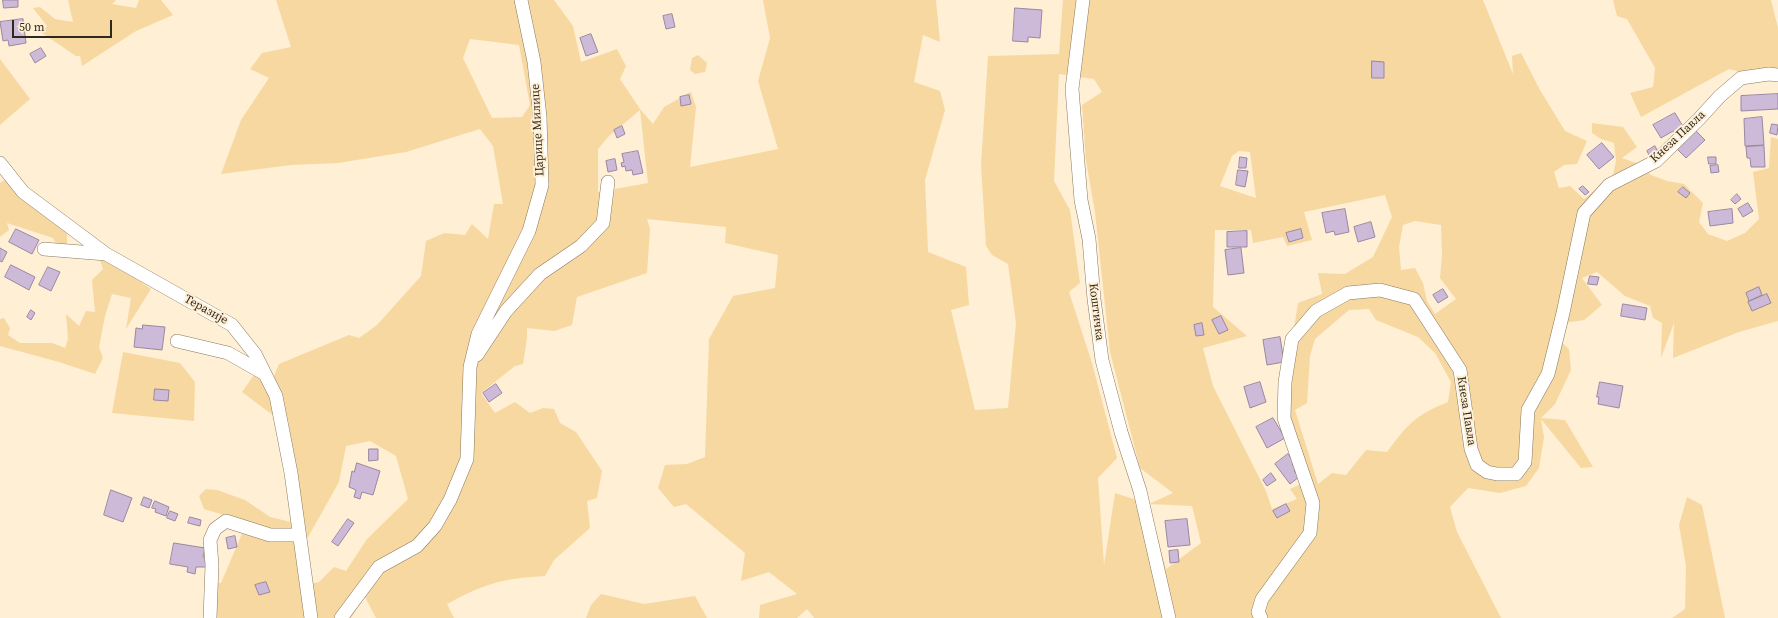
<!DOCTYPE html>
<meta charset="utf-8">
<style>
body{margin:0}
#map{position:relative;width:1778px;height:618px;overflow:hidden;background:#feefd5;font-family:"Source Serif 4",serif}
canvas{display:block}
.scale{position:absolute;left:12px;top:20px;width:100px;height:18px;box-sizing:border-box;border:2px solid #2f281c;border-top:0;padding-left:5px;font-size:12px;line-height:14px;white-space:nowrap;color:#2f281c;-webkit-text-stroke:3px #feefd5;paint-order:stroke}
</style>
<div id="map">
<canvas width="1778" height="618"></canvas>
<div class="scale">50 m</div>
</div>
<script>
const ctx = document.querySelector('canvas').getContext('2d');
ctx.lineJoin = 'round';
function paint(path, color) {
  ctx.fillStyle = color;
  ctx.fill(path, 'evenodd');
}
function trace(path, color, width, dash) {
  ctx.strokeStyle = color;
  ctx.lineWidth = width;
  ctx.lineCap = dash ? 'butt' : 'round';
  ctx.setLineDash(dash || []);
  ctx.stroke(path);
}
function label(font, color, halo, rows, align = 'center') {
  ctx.font = font + ' "Source Serif 4",serif';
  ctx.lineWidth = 4;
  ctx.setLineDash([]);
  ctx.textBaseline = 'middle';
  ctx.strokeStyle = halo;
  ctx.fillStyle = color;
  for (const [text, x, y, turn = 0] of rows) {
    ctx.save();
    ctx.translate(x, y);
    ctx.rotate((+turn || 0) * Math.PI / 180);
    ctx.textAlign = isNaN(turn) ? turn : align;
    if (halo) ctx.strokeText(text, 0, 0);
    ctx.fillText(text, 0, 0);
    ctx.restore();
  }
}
const green = new Path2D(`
 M 68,0 L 116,0 L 112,4 L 136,8 L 139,0 L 161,0 L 173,15 L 136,31 L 82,66 L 80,56 L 76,56 L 42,33 L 47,26 L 33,8 L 40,7 L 55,19 L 73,22 Z
 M 276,0 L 554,0 L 573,26 L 581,62 L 617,49 L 626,66 L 620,79 L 640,109 L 653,124 L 664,107 L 691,92 L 696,107 L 690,167 L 778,149 L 758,81 L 770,38 L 763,0 L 936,0 L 940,42 L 923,35 L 914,82 L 940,91 L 945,110 L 925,180 L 928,252 L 966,267 L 969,305 L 951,310 L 975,410 L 1008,408 L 1016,323 L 1008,264 L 992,255 L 986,246 L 981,165 L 988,56 L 1059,54 L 1063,0 L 1483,0 L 1513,74 L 1512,56 L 1521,53 L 1540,90 L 1565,131 L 1587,141 L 1577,164 L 1564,165 L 1554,172 L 1559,188 L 1570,186 L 1584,199 L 1613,175 L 1616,161 L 1614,143 L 1601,139 L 1592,133 L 1592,123 L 1623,127 L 1637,147 L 1622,158 L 1639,164 L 1651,175 L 1667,181 L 1684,184 L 1703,203 L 1699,222 L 1708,234 L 1727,241 L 1745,233 L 1759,219 L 1753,172 L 1769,168 L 1771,137 L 1778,139 L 1778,321 L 1739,332 L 1673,358 L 1674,323 L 1661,358 L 1662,323 L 1653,318 L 1650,306 L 1625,296 L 1597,272 L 1582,278 L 1602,305 L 1584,320 L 1565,323 L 1560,341 L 1569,349 L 1571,370 L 1555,404 L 1541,418 L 1565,420 L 1593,467 L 1581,468 L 1541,419 L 1544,437 L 1539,468 L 1526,486 L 1500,493 L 1468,488 L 1450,507 L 1457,532 L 1501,618 L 814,618 L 807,609 L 797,618 L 759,618 L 760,605 L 797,594 L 769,572 L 741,581 L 745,553 L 686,504 L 674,507 L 658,488 L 665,465 L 687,464 L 705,457 L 709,339 L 733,296 L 775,288 L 778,255 L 725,243 L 726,227 L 647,219 L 650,229 L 647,273 L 577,297 L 572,325 L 554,331 L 527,328 L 527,338 L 523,364 L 515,366 L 481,393 L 495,413 L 515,402 L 530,413 L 543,408 L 554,409 L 560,423 L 576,432 L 602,471 L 597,498 L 587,501 L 590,528 L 554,560 L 545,576 C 504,578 483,584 447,604 L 454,618 L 376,618 L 365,597 L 351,618 L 208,618 L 206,582 L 221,583 L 247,522 L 204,509 L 199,496 L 206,489 L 217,490 L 245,500 L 270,517 L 291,522 L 303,585 L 319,582 L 334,567 L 346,571 L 367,539 L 408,499 L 396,456 L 370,441 L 346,446 L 339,482 L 307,539 L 288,420 L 274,376 L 279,364 L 349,335 L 359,338 L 377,325 L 421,276 L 426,241 L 444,233 L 465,235 L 472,224 L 488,239 L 494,204 L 503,204 L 493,146 L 480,129 L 406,152 L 338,163 L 291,165 L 221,174 L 241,120 L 269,78 L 250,69 L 262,53 L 291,47 ZM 470,39 L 519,45 L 530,105 L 522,117 L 492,118 L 463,58 ZM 1059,74 L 1094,79 L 1102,92 L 1082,105 L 1086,161 L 1095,212 L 1110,352 L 1140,468 L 1173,493 L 1149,504 L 1115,493 L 1104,565 L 1098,478 L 1117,458 L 1092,363 L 1069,292 L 1080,283 L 1070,210 L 1054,181 ZM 640,110 L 648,183 L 598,192 L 598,149 L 609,136 ZM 1239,151 L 1250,152 L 1256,198 L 1220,186 L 1232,156 ZM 1385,195 L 1392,217 L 1373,257 L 1345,274 L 1318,273 L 1322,294 L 1298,303 L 1280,416 L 1301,484 L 1290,489 L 1297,499 L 1272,509 L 1266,491 L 1213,386 L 1203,348 L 1247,336 L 1213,307 L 1215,230 L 1251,230 L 1253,243 L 1283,237 L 1287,246 L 1312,240 L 1304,212 ZM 1415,221 L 1441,225 L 1442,255 L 1440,278 L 1456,299 L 1435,314 L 1427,301 L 1423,283 L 1415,268 L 1401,270 L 1399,247 L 1403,225 ZM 1369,309 L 1376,320 L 1418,337 L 1435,353 L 1451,382 L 1448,402 C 1415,415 1407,425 1387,452 L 1366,450 L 1346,475 L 1332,473 L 1318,484 L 1295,410 L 1307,403 L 1310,356 L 1315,339 L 1349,310 ZM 1149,504 L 1192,506 L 1201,543 L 1166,569 Z
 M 1613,0 L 1771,0 L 1778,28 L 1778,82 L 1729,69 L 1641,117 L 1630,93 L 1653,87 L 1655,68 L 1627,19 L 1617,16 Z
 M 698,55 L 707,63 L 705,72 L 695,74 L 690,70 L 692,58 Z
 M 0,59 L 30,99 L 0,125 Z
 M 6,179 L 67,232 L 67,246 L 59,249 L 53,238 L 7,223 L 9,230 L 0,237 L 0,183 Z
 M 98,255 L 118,266 L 151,289 L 126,329 L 131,298 L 112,294 L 105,316 L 99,347 L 103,358 L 95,374 L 59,362 L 0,346 L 0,319 L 4,318 L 10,328 L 8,335 L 20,343 L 52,343 L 65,348 L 68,339 L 66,314 L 79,326 L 86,311 L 95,312 L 92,280 L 103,269 Z
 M 123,352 L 180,363 L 195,382 L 194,421 L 112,413 Z
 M 258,369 L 273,397 L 278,419 L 242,392 Z
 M 1687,497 L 1702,505 L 1725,618 L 1672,618 L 1685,609 L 1686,566 L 1679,525 Z
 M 601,594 L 644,604 L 695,596 L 707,618 L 586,618 L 591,605 Z`);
const building = new Path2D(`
 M 3,0 L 18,0 L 18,7 L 4,8 Z
 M 1015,8 L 1042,10 L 1040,38 L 1028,37 L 1028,42 L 1013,41 Z
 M 672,14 L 675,27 L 666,29 L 663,16 Z
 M 23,19 L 26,43 L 9,46 L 8,40 L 3,41 L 0,22 Z
 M 591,34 L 598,52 L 586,56 L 580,38 Z
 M 41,48 L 46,56 L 35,63 L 30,54 Z
 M 1372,61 L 1384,62 L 1384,78 L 1372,78 Z
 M 1778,94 L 1778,109 L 1741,111 L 1741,96 Z
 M 689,95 L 691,104 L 681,106 L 680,97 Z
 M 1675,113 L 1684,128 L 1675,134 L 1673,131 L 1661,138 L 1653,125 Z
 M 1762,117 L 1764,145 L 1745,146 L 1744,119 Z
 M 1772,124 L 1778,125 L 1777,135 L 1770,133 Z
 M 622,126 L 625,134 L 617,138 L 614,130 Z
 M 1695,130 L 1705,140 L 1686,158 L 1676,148 Z
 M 1602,143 L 1614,157 L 1599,169 L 1587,155 Z
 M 1655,146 L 1658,152 L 1650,157 L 1647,151 Z
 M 1764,146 L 1765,167 L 1751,167 L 1750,158 L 1747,158 L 1746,147 Z
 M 638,151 L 643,173 L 633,175 L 632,170 L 626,171 L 625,166 L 622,167 L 621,163 L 624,162 L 622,154 Z
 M 1240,157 L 1247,158 L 1246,168 L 1239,168 Z
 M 1708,157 L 1716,157 L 1716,164 L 1709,164 Z
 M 615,159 L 617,170 L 608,172 L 606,161 Z
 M 1718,165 L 1719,172 L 1711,173 L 1710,166 Z
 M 1238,170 L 1248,171 L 1245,187 L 1236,185 Z
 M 1583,186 L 1589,192 L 1585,195 L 1579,189 Z
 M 1683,187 L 1690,193 L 1686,198 L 1678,192 Z
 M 1737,194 L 1741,199 L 1735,204 L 1731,200 Z
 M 1748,203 L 1753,211 L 1743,217 L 1738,209 Z
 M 1345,209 L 1349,232 L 1335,235 L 1334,231 L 1326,233 L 1322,213 Z
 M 1732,209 L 1733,223 L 1710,226 L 1708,212 Z
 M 1371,222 L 1375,237 L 1358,242 L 1354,227 Z
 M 16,229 L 39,240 L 32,254 L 9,242 Z
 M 1301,229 L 1303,238 L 1289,242 L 1286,233 Z
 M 1247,231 L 1247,247 L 1227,247 L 1227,232 Z
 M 0,248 L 7,252 L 2,262 L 0,261 Z
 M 1241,248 L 1244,273 L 1228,275 L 1225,250 Z
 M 11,265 L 35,277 L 29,290 L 5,277 Z
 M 48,267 L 60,272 L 51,291 L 39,285 Z
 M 1590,276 L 1599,277 L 1597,285 L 1588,284 Z
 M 1759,287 L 1762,295 L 1749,301 L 1746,293 Z
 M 1443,289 L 1448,297 L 1438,303 L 1433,295 Z
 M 1767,294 L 1771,303 L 1752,311 L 1748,302 Z
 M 1623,304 L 1647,308 L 1645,320 L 1621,316 Z
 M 31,310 L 35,313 L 31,320 L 27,317 Z
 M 1221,316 L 1228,330 L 1219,334 L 1212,320 Z
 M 1202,323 L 1204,335 L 1196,336 L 1194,325 Z
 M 143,325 L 165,327 L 162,350 L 134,347 L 136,328 L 142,329 Z
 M 1280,337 L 1284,362 L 1267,365 L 1263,340 Z
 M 1260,382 L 1266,402 L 1250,408 L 1244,387 Z
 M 1600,382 L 1623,386 L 1619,408 L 1598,404 L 1599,397 L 1597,397 Z
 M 496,384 L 502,393 L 489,402 L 483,393 Z
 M 155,389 L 169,390 L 168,401 L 154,400 Z
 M 1273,418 L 1285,438 L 1267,448 L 1256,427 Z
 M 369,449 L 378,449 L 378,460 L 369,461 Z
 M 1288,454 L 1294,462 L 1292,464 L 1296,469 L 1294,471 L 1299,477 L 1290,484 L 1275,464 Z
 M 357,463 L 380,471 L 373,495 L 362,492 L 360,499 L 354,497 L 356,490 L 349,487 L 352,471 L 354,472 Z
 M 1271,473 L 1276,480 L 1267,486 L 1263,480 Z
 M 111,490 L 132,498 L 123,522 L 104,515 Z
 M 144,497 L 152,500 L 149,508 L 141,505 Z
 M 155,501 L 169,507 L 166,516 L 155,512 L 156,509 L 152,508 Z
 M 1286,504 L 1290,511 L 1277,518 L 1273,511 Z
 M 170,511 L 178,514 L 175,521 L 167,518 Z
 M 190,517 L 201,520 L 200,526 L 188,523 Z
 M 348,519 L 354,523 L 338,546 L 332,542 Z
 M 1187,519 L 1190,545 L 1168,547 L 1165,521 Z
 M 235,536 L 237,547 L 228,549 L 226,538 Z
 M 174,543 L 205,548 L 203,557 L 208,558 L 207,567 L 196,567 L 195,574 L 187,572 L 188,567 L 170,564 Z
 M 1178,550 L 1179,562 L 1170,563 L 1169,551 Z
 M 266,582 L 270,592 L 259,595 L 255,585 Z`);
const minor = new Path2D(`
 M 1083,0 L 1072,89 L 1081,200 L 1089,239 L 1094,299 L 1102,360 L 1121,432 L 1140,491 L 1169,618
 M 0,163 L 23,192 L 106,254 L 232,325 L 255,354 L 276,396 L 291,473 L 311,618
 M 44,249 L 106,254
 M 177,341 L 228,353 L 265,374
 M 477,355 L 506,311 L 540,274 L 581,246 L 603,223 L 608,182
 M 210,618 L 212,565 L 210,540 L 215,529 L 226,521 L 270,535 L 299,535
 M 341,618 L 379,567 L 417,546 L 435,526 L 450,500 L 467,459 L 470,367 L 478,334 L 529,231 L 542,185 L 540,117 L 534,62 L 521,0
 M 1261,618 L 1258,612 L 1262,599 L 1310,533 L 1313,503 L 1284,418 L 1285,382 L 1292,339 L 1316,311 L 1348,293 L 1380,290 L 1414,299 L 1460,370 L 1471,449 L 1477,465 L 1487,472 L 1497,474 L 1516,474 L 1525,462 L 1528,410 L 1548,374 L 1563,313 L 1584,213 L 1609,185 L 1656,161 L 1699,119 L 1720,96 L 1741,78 L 1769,74 L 1778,75`);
const streetNames = [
 ["Царице Милице",538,130,-93],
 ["Кнеза Павла",1678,137,-43],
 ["Теразије",206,310,29],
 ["Коштичка",1096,312,83],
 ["Кнеза Павла",1466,411,81]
];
paint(green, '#f7d8a1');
paint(building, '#cdb9d8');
trace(building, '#9a87a3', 1);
trace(minor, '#8a795c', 14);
trace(minor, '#fff', 13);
label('12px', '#2f281c', '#feefd5', streetNames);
</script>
